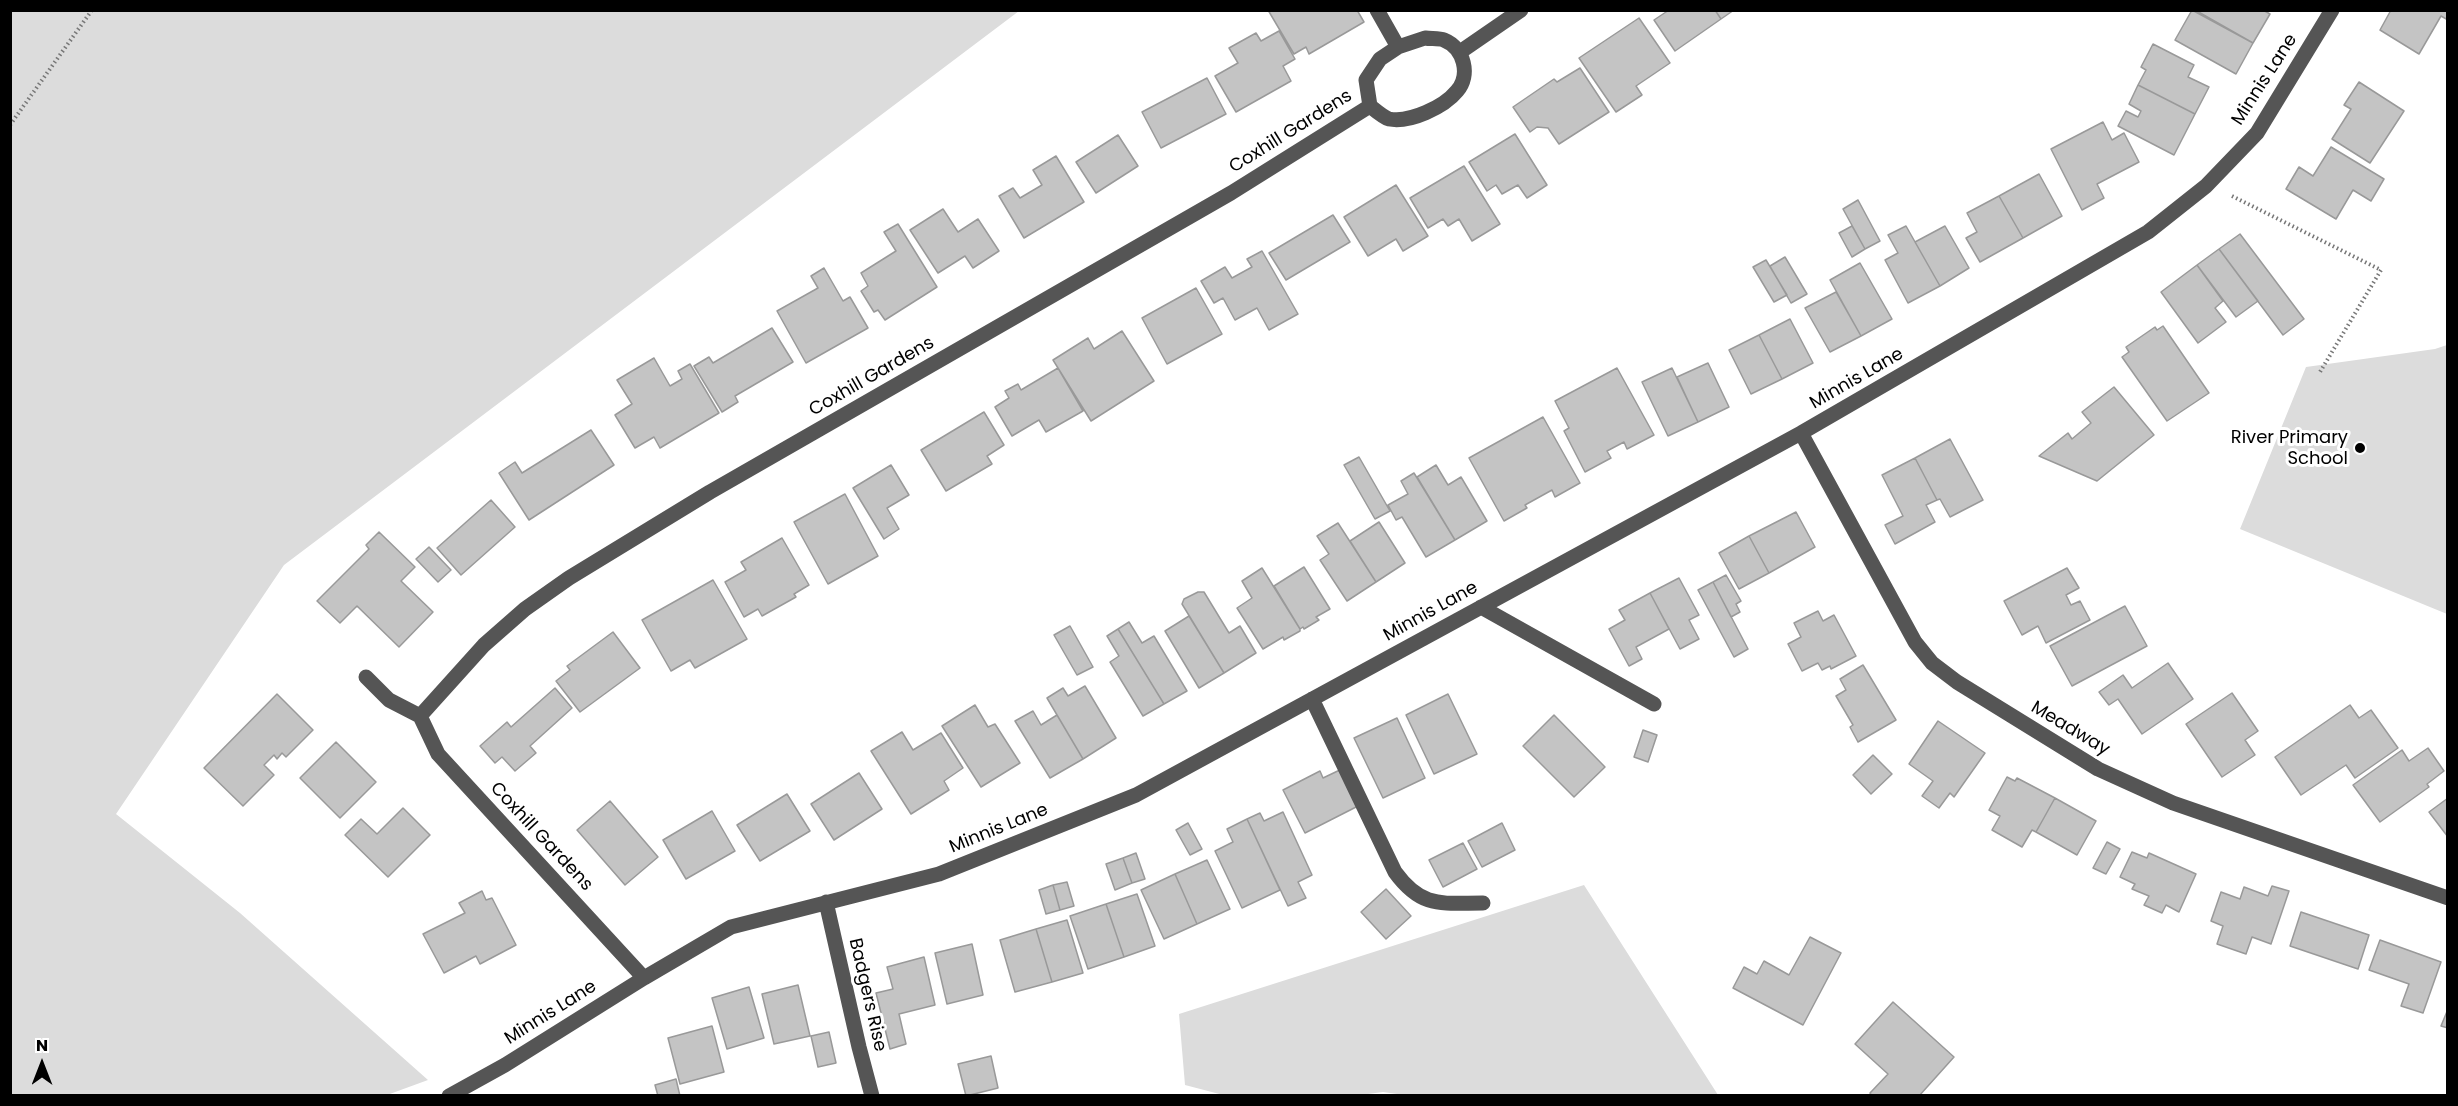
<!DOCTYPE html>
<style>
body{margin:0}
#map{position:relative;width:2458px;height:1106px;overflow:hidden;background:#fff;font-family:Poppins,sans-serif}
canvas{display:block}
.frame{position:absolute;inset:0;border:12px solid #000;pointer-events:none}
.north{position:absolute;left:12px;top:1034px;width:60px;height:60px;-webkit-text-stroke:4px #fff;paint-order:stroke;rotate:0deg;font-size:16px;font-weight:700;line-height:24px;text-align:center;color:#000}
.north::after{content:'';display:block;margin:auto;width:21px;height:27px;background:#000;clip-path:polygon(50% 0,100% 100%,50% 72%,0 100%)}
</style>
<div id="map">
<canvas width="2458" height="1106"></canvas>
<div class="frame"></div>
<div class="north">N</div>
</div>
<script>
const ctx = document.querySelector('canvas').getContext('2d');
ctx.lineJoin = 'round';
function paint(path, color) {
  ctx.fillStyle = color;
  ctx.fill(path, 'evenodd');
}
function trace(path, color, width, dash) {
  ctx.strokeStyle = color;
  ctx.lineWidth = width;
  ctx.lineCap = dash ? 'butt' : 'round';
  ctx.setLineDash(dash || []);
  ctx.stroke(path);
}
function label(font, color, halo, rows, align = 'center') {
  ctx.font = font + ' Poppins,sans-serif';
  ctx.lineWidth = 6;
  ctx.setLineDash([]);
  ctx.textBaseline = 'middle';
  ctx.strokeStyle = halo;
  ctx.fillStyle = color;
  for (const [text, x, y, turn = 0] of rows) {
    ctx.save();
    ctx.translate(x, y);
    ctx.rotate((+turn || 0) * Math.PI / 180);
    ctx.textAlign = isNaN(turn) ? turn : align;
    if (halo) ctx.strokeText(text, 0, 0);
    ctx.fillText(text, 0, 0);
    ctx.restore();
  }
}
const green = new Path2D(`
 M 10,11 L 1019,11 L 284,565 L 116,814 L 240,913 L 428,1080 L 387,1095 L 11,1095 Z
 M 2447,345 L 2447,614 L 2240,529 L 2306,367 L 2435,349 Z
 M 1584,885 L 1718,1095 L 1411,1096 L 1383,1092 L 1353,1096 L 1227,1096 L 1185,1085 L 1179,1014 Z`);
const building = new Path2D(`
 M 1268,10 L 1357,10 L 1364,22 L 1309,54 L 1306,47 L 1294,54 Z
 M 1669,10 L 1715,10 L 1721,19 L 1675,51 L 1654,20 Z
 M 1715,10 L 1734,10 L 1721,19 Z
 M 2192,10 L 2253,43 L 2236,74 L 2175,40 Z
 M 2195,10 L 2263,10 L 2270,14 L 2253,43 Z
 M 2391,10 L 2448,10 L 2448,20 L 2441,16 L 2419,54 L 2380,30 Z
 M 1639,18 L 1670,63 L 1636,86 L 1642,95 L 1616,112 L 1579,58 Z
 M 1279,31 L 1295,59 L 1283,66 L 1291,81 L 1236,112 L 1215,76 L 1238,63 L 1229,48 L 1256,33 L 1261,41 Z
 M 2153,44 L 2194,65 L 2188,77 L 2209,87 L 2195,114 L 2138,85 L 2146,70 L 2141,67 Z
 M 1580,68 L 1609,112 L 1559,144 L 1548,128 L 1537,127 L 1530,132 L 1513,107 L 1554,79 L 1557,82 Z
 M 1207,78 L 1226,114 L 1161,148 L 1142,112 Z
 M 2359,82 L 2404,111 L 2370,163 L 2332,139 L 2351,109 L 2344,105 Z
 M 2138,85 L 2195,114 L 2174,155 L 2118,126 L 2126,111 L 2138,117 L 2141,111 L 2129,104 Z
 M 2103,122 L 2112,140 L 2124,133 L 2139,162 L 2097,184 L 2104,198 L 2082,210 L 2051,149 Z
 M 1515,134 L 1547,185 L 1527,198 L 1518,185 L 1502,194 L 1496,185 L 1487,191 L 1469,162 Z
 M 1118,135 L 1138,166 L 1096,193 L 1076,162 Z
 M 2331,147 L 2384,179 L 2371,201 L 2353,190 L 2336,219 L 2286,189 L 2299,167 L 2313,176 Z
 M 1056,156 L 1084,202 L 1024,238 L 999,196 L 1013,188 L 1020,198 L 1042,185 L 1033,170 Z
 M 1464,166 L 1500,224 L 1472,241 L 1459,219 L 1448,226 L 1443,219 L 1428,228 L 1410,198 Z
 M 2039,174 L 2062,216 L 2023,238 L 1999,196 Z
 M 1396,185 L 1428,236 L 1403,251 L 1396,239 L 1368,256 L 1344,217 Z
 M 1999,196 L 2023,238 L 1980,262 L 1966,238 L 1977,232 L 1967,213 Z
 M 1858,200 L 1880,241 L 1865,249 L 1843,209 Z
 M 943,209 L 958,232 L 978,219 L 999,251 L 973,268 L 965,256 L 938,273 L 910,230 Z
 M 1333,215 L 1350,242 L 1286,280 L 1269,253 Z
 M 898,224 L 937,287 L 885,320 L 878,310 L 874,312 L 861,291 L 868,286 L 861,273 L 896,251 L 884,232 Z
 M 1852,226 L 1865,249 L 1852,257 L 1839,233 Z
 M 1906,226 L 1940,286 L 1908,303 L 1885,260 L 1898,253 L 1888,235 Z
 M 1945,226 L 1969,268 L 1940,286 L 1915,242 Z
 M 2240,234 L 2304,319 L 2283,335 L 2219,249 Z
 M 2219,249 L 2258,301 L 2236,317 L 2197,265 Z
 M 1262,251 L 1298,314 L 1269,330 L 1257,308 L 1235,320 L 1223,298 L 1214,303 L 1201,281 L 1225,267 L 1232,278 L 1252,267 L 1247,259 Z
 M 1785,257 L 1807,294 L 1791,303 L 1770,266 Z
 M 1766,260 L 1787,295 L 1774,302 L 1753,267 Z
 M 1860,263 L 1892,319 L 1861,336 L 1830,280 Z
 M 2197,265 L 2223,301 L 2215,308 L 2226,322 L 2198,343 L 2161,292 Z
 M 824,268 L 843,301 L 850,297 L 868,328 L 806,363 L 777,311 L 818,288 L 811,276 Z
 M 1196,288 L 1222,334 L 1167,364 L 1142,318 Z
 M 1836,292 L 1861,336 L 1830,352 L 1805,308 Z
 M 1790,319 L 1813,363 L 1782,379 L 1759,335 Z
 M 2163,326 L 2209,393 L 2167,421 L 2122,357 L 2129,352 L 2126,347 L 2155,327 L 2157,330 Z
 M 772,328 L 793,362 L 735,396 L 738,402 L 722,412 L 694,366 L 709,357 L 713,363 Z
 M 1122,331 L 1154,381 L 1091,421 L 1053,360 L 1088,338 L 1094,349 Z
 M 1759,335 L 1782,379 L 1751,394 L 1729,350 Z
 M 654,358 L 670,386 L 682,379 L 678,371 L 690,364 L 719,413 L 660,448 L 654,437 L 635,448 L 615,415 L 632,404 L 617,380 Z
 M 1708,363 L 1729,407 L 1698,422 L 1677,377 Z
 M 1058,368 L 1083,411 L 1046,432 L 1039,420 L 1012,436 L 995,407 L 1009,398 L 1005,391 L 1018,384 L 1021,390 Z
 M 1617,368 L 1654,435 L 1627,449 L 1624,442 L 1607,451 L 1611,458 L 1585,472 L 1564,431 L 1569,428 L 1555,401 Z
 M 1672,368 L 1698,422 L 1668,436 L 1642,382 Z
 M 2114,387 L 2154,435 L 2097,481 L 2039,456 L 2068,433 L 2072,439 L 2091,423 L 2082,412 Z
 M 984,412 L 1004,445 L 987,456 L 992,464 L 946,491 L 921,450 Z
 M 1543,417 L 1580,483 L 1555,497 L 1552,490 L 1525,505 L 1527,508 L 1504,521 L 1469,458 Z
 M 591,430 L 614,465 L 529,520 L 499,473 L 515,462 L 522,473 Z
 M 1950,439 L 1983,500 L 1950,517 L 1940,499 L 1937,500 L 1915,458 Z
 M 1359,457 L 1390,511 L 1375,519 L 1344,465 Z
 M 1915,458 L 1937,500 L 1926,505 L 1935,522 L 1895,544 L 1885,525 L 1903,516 L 1882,475 Z
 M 891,465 L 909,495 L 887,508 L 899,529 L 884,539 L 853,488 Z
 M 1436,465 L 1448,485 L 1461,477 L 1487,521 L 1455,540 L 1417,477 Z
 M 1414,473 L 1455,540 L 1426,557 L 1402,517 L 1396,520 L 1388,505 L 1408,494 L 1401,481 Z
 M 845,494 L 878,556 L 828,584 L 794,522 Z
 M 491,500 L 515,527 L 461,575 L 437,548 Z
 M 1796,512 L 1815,547 L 1769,573 L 1749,536 Z
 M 1379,522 L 1405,563 L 1376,582 L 1350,541 Z
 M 1338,523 L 1376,582 L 1347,601 L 1320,560 L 1329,554 L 1317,536 Z
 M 379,532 L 415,567 L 401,581 L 433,612 L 399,647 L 357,606 L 340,623 L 317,601 L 369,549 L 366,545 Z
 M 1749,536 L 1769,573 L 1739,589 L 1719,553 Z
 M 782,538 L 809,585 L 794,594 L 796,597 L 762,616 L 758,609 L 744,617 L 725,582 L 746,570 L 741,562 Z
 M 429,547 L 451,570 L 438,582 L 416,559 Z
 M 1304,567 L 1330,609 L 1316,617 L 1319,620 L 1304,629 L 1303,627 L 1300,629 L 1274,586 Z
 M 1262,568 L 1300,629 L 1300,631 L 1284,640 L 1283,637 L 1263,649 L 1237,608 L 1252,598 L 1242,581 Z
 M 2067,568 L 2079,588 L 2066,595 L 2071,605 L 2080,601 L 2090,620 L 2046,643 L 2038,626 L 2022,635 L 2004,601 Z
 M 1726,575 L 1741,601 L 1736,604 L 1740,612 L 1731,617 L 1713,582 Z
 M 1679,578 L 1699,615 L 1689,620 L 1699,639 L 1680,649 L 1650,593 Z
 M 713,580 L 747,639 L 695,668 L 690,660 L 671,671 L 642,620 Z
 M 1713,582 L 1748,649 L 1734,657 L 1698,590 Z
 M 1198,592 L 1204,592 L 1229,633 L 1240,626 L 1256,653 L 1224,673 L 1182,604 L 1184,599 Z
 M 1650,593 L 1669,629 L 1636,647 L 1642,659 L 1629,666 L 1609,629 L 1625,620 L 1619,610 Z
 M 2125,606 L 2147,646 L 2072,686 L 2050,646 Z
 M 1818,611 L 1823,621 L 1834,615 L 1856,656 L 1831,669 L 1830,666 L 1822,670 L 1818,663 L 1802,671 L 1788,644 L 1801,637 L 1794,623 Z
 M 1189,616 L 1224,673 L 1199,688 L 1165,631 Z
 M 1129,622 L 1142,643 L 1154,636 L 1187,691 L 1164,704 L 1118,629 Z
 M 1070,626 L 1093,667 L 1077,675 L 1054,635 Z
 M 1118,629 L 1164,704 L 1143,716 L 1110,662 L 1119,656 L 1107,636 Z
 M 613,632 L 640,668 L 580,712 L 556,681 L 570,670 L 567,666 Z
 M 2168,663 L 2193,699 L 2142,734 L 2118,699 L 2109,705 L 2099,692 L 2123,675 L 2132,688 Z
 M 1863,665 L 1896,720 L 1858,742 L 1850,727 L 1853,725 L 1836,696 L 1846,690 L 1840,679 Z
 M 1085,686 L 1116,738 L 1083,759 L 1047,698 L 1063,688 L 1068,696 Z
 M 555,688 L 572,708 L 530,746 L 536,753 L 515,771 L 502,757 L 495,763 L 480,746 L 507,722 L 511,727 Z
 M 2232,693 L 2258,731 L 2245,740 L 2255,755 L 2222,777 L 2186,724 Z
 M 277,694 L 313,730 L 286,757 L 282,753 L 277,759 L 274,755 L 264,765 L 274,775 L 243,806 L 204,768 Z
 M 1448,694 L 1477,754 L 1434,774 L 1406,715 Z
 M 975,705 L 988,727 L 995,724 L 1020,763 L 981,787 L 942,726 Z
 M 2350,705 L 2359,718 L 2371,710 L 2398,748 L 2355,778 L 2346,765 L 2301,795 L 2275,757 Z
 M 1033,711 L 1041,725 L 1057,715 L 1083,759 L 1050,778 L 1015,721 Z
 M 1554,715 L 1605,767 L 1574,797 L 1523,746 Z
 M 1397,718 L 1425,778 L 1383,798 L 1354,738 Z
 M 1938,721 L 1985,753 L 1954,797 L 1950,793 L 1939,808 L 1922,796 L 1933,781 L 1909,764 Z
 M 1643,730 L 1657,735 L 1648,762 L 1634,757 Z
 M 902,732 L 913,750 L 941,733 L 963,768 L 944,781 L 949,790 L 911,814 L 871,751 Z
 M 336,742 L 376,782 L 340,818 L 300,778 Z
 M 2428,748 L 2444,771 L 2427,784 L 2429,787 L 2380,822 L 2353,785 L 2402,750 L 2409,761 Z
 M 1873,755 L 1892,774 L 1871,794 L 1853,775 Z
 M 1344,768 L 1362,804 L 1305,833 L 1283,790 L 1320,771 L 1323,778 Z
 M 859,773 L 882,809 L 834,840 L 811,804 Z
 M 2007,777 L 2015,781 L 2017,778 L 2055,798 L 2036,832 L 2032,830 L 2022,847 L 1992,830 L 2000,816 L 1989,810 Z
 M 787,794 L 810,831 L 760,861 L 737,825 Z
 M 2055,798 L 2096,821 L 2077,855 L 2036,832 Z
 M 2448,798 L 2448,837 L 2429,812 Z
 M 610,801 L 658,857 L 625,885 L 577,830 Z
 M 403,808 L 430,835 L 388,877 L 345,835 L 361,819 L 377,834 Z
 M 712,811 L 735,851 L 686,879 L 663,840 Z
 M 1283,812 L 1312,875 L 1298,882 L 1306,898 L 1288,906 L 1247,819 L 1260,813 L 1264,821 Z
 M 1247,819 L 1280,890 L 1242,908 L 1215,851 L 1233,842 L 1227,829 Z
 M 1188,823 L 1202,849 L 1190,855 L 1176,830 Z
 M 1502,823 L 1515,850 L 1482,867 L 1468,841 Z
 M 2107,842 L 2120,849 L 2106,874 L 2093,868 Z
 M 1463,843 L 1477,869 L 1443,887 L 1429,860 Z
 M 2132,852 L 2147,858 L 2149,853 L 2196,874 L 2179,912 L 2166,905 L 2162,913 L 2144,905 L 2149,896 L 2132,889 L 2135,884 L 2120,877 Z
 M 1136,853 L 1145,879 L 1132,883 L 1123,858 Z
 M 1123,858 L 1132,883 L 1115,890 L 1106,864 Z
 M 1207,860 L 1230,909 L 1197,924 L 1175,874 Z
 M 1175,874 L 1197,924 L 1164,939 L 1141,890 Z
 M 1067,882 L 1074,906 L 1060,910 L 1053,885 Z
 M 1053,885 L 1060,910 L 1046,914 L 1039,890 Z
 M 2272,886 L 2289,891 L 2271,944 L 2252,937 L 2246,954 L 2217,944 L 2223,926 L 2211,921 L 2221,892 L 2240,899 L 2244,887 L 2268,896 Z
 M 1386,889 L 1411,916 L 1386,939 L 1361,912 Z
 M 482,891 L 486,900 L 492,898 L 516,945 L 480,964 L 476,956 L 444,973 L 423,934 L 465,913 L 459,903 Z
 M 1137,894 L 1155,946 L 1124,957 L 1106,904 Z
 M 1106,904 L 1124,957 L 1088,969 L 1070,916 Z
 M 2301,912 L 2369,935 L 2358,969 L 2290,946 Z
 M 1067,920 L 1083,973 L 1052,982 L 1036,929 Z
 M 1036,929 L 1052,982 L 1015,992 L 1000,940 Z
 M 1810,937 L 1841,953 L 1803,1025 L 1733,988 L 1744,967 L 1757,974 L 1764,961 L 1789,975 Z
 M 2380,940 L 2441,962 L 2423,1013 L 2401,1006 L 2409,984 L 2369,970 Z
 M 972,944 L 983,995 L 947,1004 L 935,953 Z
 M 924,957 L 935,1005 L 899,1014 L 906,1044 L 890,1049 L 876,993 L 893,989 L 887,967 Z
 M 798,985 L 810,1036 L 774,1044 L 762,994 Z
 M 749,987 L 764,1038 L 727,1049 L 712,998 Z
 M 1893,1002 L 1954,1057 L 1919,1096 L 1872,1096 L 1870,1093 L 1888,1074 L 1855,1044 Z
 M 2448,1009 L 2448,1028 L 2441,1026 Z
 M 712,1026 L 724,1072 L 680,1084 L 668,1038 Z
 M 829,1032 L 836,1063 L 818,1067 L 811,1036 Z
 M 991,1056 L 998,1088 L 966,1096 L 958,1064 Z
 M 676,1079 L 680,1096 L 658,1096 L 655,1085 Z`);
const path = new Path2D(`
 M 10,125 L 92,10
 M 2232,196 L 2381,270 L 2320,372`);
const minor = new Path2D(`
 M 1377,10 L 1398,47
 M 1425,38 C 1431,39 1439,38 1444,40 C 1464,48 1471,75 1457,91 C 1444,107 1410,123 1389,119 C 1383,117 1375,110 1370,106 L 1366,80 L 1380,59 L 1398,47 Z
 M 1460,52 L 1521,10
 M 1801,433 L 1915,642 L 1932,663 L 1957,682 L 2098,769 L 2173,803 L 2448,898
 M 1481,607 L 1654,704
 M 366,677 L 389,700 L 420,716 L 438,754 L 644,978
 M 1312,699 L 1395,872 C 1422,909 1442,903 1483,903
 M 420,716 L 484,645 L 525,609 L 569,578 L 710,492 L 1231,193 L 1370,106
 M 826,902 L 859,1047 L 872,1096
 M 449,1096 L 505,1065 L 644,978 L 731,927 L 939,874 L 1136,795 L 1801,433 L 2148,232 L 2206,186 L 2257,133 L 2332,10`);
const markers = [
 [2360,448,6,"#000"]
];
const streetNames = [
 ["Minnis Lane",2265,80,-57],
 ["Coxhill Gardens",1291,132,-32],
 ["Coxhill Gardens",872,377,-30],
 ["Minnis Lane",1857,379,-30],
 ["Minnis Lane",1431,612,-29],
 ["Meadway",2070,729,31],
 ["Minnis Lane",999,829,-22],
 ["Coxhill Gardens",541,837,47],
 ["Badgers Rise",867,995,77],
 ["Minnis Lane",551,1013,-32]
];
const poiNames = [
 ["River Primary",2348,438],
 ["School",2348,459]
];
paint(green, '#dcdcdc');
paint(building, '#c4c4c4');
trace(building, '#999', 1.5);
trace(path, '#777', 4, [1.5, 3]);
trace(minor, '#555', 15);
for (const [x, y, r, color] of markers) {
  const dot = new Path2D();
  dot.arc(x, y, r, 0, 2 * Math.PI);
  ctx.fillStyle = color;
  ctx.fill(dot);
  trace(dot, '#fff', 2);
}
label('18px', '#000', '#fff', streetNames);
label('18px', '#000', '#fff', poiNames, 'right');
</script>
